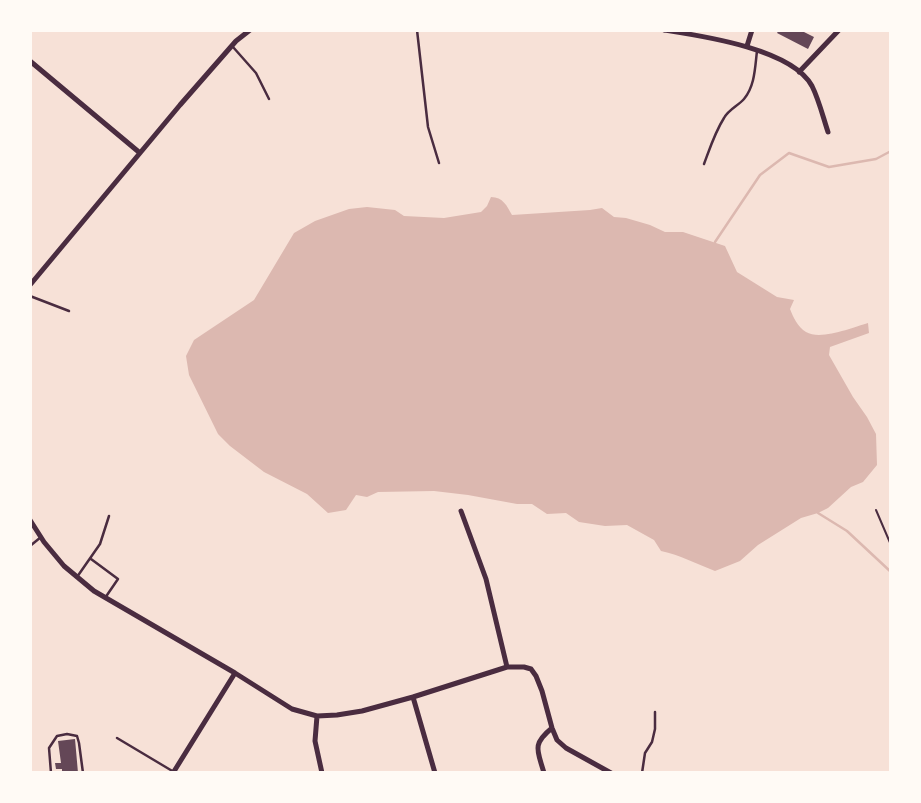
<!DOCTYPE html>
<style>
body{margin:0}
#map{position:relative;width:921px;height:803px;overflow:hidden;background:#f7e1d7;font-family:Figtree,sans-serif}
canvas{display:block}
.frame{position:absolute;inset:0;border:32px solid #fffaf5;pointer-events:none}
</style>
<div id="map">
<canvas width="921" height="803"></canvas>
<div class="frame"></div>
</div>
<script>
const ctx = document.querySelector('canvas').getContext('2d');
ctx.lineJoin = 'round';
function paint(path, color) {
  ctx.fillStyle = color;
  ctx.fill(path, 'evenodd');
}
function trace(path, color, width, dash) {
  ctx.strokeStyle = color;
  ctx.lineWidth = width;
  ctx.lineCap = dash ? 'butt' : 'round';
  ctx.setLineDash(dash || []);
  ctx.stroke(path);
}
const water = new Path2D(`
 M 491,197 C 503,197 507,206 512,215 L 590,210 L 602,208 L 614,217 L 626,218 L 650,225 L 665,232 L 683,232 L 725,246 L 737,272 L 777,297 L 794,300 L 790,309 C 793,317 798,327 806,332 C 821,341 853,327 868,323 L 869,333 L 830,347 L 829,355 L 853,397 L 867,417 L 876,434 L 877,465 L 863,482 L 851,487 L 828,508 L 818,513 L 801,518 L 758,545 L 740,561 L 715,571 C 697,564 680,555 661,551 L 654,540 L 627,525 L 605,526 L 579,522 L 566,513 L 547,514 L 532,504 L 517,504 L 468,495 L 434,491 L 378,492 L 367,497 L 356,495 L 346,510 L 328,513 L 307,494 L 264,472 L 230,446 L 218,434 L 189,375 L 186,356 L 194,340 L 254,300 L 294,233 L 315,221 L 349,209 L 367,207 L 395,210 L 404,216 L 444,218 L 481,212 L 487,206 Z`);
const stream = new Path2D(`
 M 715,242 L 760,175 L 789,153 L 829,167 L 876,159 L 891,151
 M 818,513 L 847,531 L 891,572`);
const building = new Path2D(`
 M 779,30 L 800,30 L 814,37 L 808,49 L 777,33 Z
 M 75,739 L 78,773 L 62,773 L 62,769 L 56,769 L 55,763 L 61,763 L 58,741 Z`);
const path = new Path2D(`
 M 876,510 L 891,545`);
const service = new Path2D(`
 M 417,30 L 428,127 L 439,163
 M 233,47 L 256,73 L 269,99
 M 704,164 C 710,148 715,132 724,118 C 729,109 738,106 744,99 C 755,86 755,67 757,51
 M 30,296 L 69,311
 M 30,546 L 41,537
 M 91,559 L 118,579 L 105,598
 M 77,577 L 100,544 L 109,516
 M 117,738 L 174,772
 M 51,773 L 49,748 L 57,736 L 67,734 L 77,736 L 79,743 L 83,773
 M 642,773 L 645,753 L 652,742 L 655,729 L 655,712`);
const minor = new Path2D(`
 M 664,30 C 703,36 792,49 812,86 C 819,100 823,117 828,132
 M 747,46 L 752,30
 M 30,61 L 140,153
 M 799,72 L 839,30
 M 30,285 L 180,105 L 236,41 L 250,30
 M 461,511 L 486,579 L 507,667
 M 30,520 L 44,542 L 64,566 L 94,591 L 235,673 L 292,709 L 317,716 L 337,715 L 362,711 L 413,697 L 507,667 L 524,667 L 531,669 L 536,676 L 542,691 L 552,728 L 557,740 L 566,748 L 611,773
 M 413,697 L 435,773
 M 317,716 L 315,741 L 322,773
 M 173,773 L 235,673
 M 544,773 C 538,751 531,745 552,728`);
paint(water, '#dcb8b0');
trace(stream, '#dcb8b0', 2.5);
paint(building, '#644757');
trace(path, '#4a2c40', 2);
trace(service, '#4a2c40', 2.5);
trace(minor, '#4a2c40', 5);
</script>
